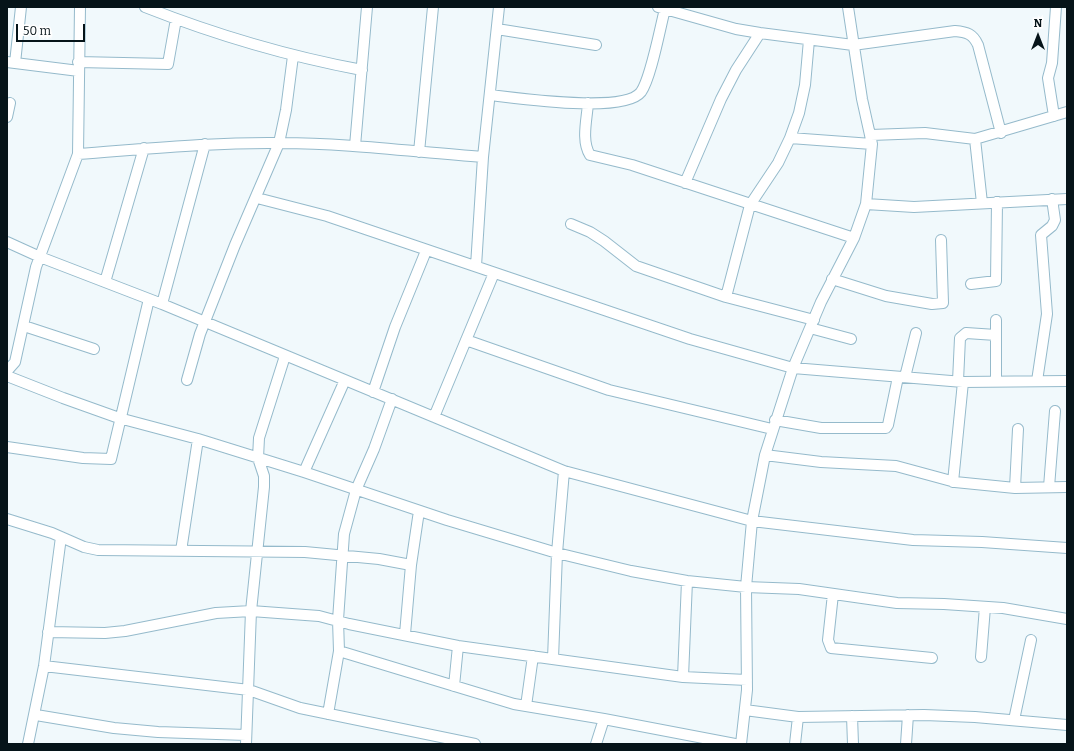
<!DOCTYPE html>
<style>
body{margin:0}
#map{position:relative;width:1074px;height:751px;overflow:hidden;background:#f1f9fc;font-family:Bitter,serif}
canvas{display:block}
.frame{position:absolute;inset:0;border:8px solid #061419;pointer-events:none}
.north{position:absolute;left:1018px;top:16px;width:40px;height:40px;-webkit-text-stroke:3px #fff;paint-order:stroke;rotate:0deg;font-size:11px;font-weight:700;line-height:16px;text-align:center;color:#061419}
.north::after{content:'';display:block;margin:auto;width:14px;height:18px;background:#061419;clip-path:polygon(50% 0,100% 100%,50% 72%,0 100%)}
.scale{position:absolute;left:16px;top:24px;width:69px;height:18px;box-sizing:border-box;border:2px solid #061419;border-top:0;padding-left:5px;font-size:12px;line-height:14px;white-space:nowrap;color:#061419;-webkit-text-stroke:3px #fff;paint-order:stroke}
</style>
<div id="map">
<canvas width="1074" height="751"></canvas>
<div class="frame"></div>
<div class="north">N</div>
<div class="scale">50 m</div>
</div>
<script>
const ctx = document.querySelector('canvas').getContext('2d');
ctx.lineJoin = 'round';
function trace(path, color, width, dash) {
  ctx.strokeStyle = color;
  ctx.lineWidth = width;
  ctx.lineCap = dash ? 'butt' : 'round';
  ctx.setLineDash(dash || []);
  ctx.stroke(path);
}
const street = new Path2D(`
 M 145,7 C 216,35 287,56 362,70
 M 658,7 L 736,29 L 760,33 L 853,45 L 955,31 C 967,32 973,34 978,45 L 1001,133
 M 497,29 L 596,45
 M 7,62 L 79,71
 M 78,62 L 168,64 L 176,19
 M 15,63 L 21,7
 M 490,95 C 518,98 624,114 641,92 C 651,78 660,28 665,9
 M 588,103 C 587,119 581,141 590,155 L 632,165 L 854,238
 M 1054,116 L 1048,78 L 1052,63 L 1056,7
 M 7,117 L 10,103
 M 871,135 L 925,133 L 975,139 L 1067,112
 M 790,138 L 872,144
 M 975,139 L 982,203
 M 355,146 L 367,7
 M 419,152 L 433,7
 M 78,154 C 146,149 213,142 281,143 C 348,143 415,152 483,157
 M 685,183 L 721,99 L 736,70 L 760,33
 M 257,198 L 327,216 L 690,339 L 793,368 L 963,382 L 1067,381
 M 866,204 L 914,207 L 1067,199
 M 571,224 L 590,232 L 604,241 L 636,266 L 726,297 L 814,320
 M 7,242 L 40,257 L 162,304 L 564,471 L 752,521 L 913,540 L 982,542 L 1067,548
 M 476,266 L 483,157 L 499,7
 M 832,279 L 886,296 L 932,304 L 943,303 L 941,240
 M 105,282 L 144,148
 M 971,284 L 996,281 L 997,202
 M 726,297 L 750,205 L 778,163 L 790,138 L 799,113 L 805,85 L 809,40
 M 162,304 L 205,144
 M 996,320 L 996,381
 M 24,326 L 94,349
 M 810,328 L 851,339
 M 466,340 L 609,390 L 772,429
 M 7,371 L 15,362 L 36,267 L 78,154 L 80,7
 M 7,376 L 63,398 L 119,418 L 198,439 L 304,472 L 447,520 L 557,553 L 631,571 L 687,581 L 746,587 L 799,589 L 897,603 L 944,604 L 1003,608 L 1067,619
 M 905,377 L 916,333
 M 187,380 L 200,334 L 235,245 L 279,143 L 286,110 L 293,56
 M 958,381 L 960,338 L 966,333 L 996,335
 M 1037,381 L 1047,314 L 1041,235 L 1052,226 L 1055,220 L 1052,199
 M 373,392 L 395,327 L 426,251
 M 434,417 L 494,273
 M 775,420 L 821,428 L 886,428 L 888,425 L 898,377
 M 7,447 L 83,458 L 111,459 L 149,299
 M 765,455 L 821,462 L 896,466 L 955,482 L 1015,488 L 1067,487
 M 304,472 L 345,380
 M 953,482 L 963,382
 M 1049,487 L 1055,411
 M 1015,488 L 1018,429
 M 7,519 L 52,533 L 84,547 L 98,550 L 305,552 L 379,559 L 411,565
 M 181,551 L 198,439
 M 833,594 L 828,640 L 831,648 L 932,658
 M 48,632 L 105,633 L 125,631 L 216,613 L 251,611 L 319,616 L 349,624 L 458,646 L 683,677 L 747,680
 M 405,634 L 411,565 L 419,511
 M 339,651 L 514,704 L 604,719 L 735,744
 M 981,657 L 985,607
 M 553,659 L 557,553 L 564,471
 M 44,666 L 249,690 L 300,708 L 475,744
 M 683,677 L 687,581
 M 454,686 L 458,646
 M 526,706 L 533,656
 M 745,710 L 798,717 L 924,715 L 975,717 L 1067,725
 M 328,714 L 339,651 L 338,620 L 344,534 L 356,490 L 374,449 L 392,399
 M 36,715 L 114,728 L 158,732 L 246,735
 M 852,716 L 853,744
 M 1014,720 L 1031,640
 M 28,744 L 44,666 L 61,537
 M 246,744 L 251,611 L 264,487 L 264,476 L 258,458 L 259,438 L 285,356
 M 596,744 L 604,719
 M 741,744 L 747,690 L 746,587 L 752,521 L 765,455 L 793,368 L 821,302 L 854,238 L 866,204 L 872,144 L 862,99 L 848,7
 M 795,744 L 798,717
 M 906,744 L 908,715`);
trace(street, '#95bacb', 12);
trace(street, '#fff', 10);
</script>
